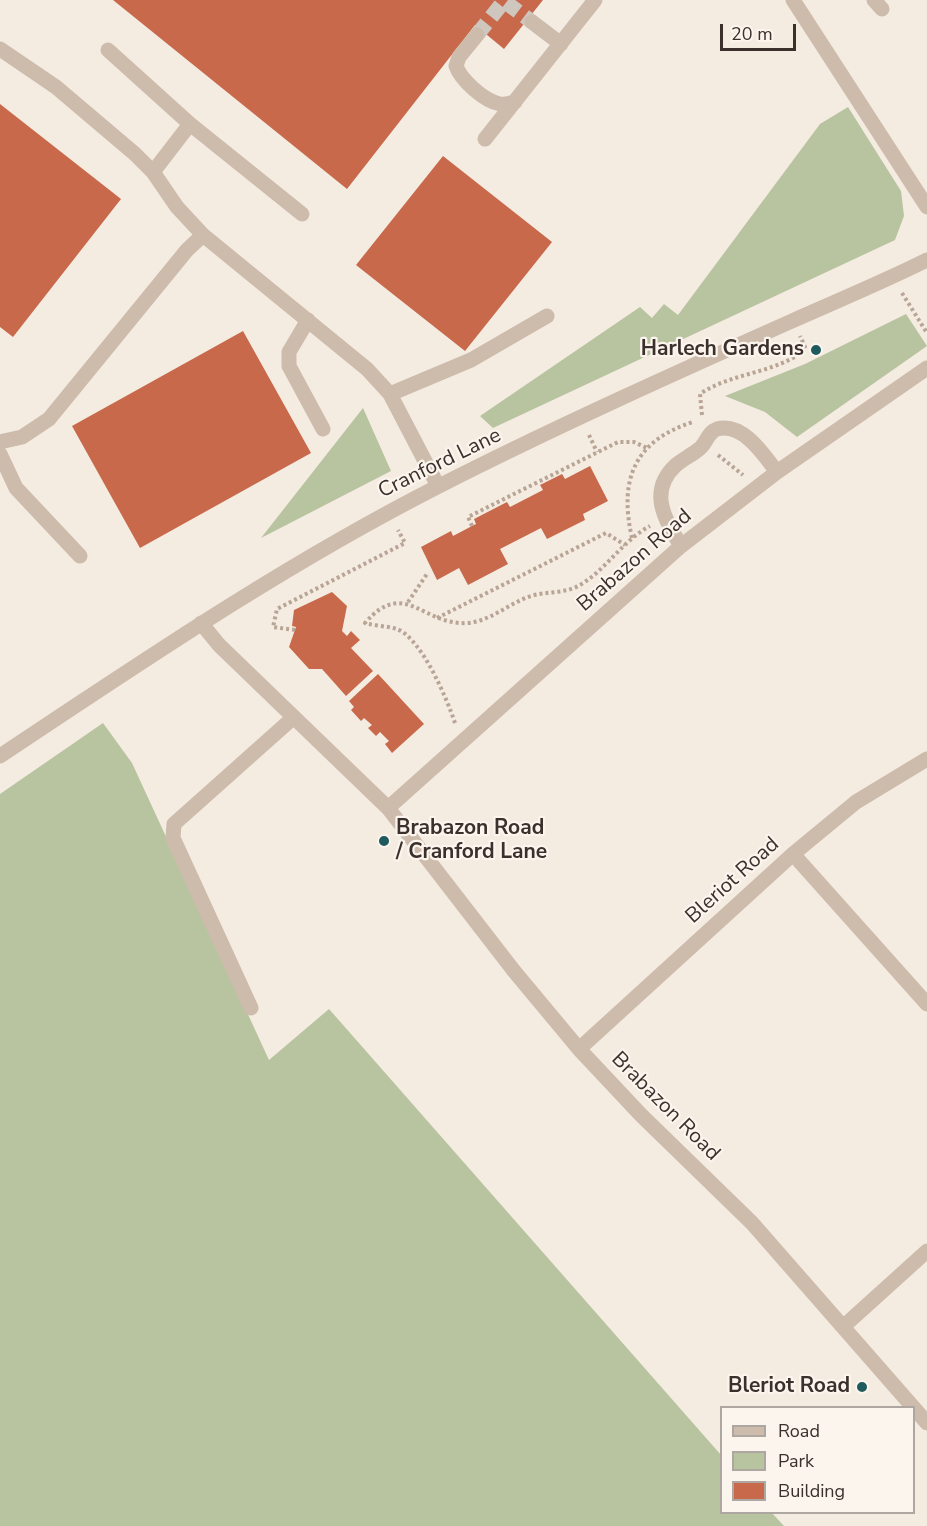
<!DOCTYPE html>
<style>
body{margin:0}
#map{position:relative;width:927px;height:1526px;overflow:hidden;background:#f4ebe1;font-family:"Nunito Sans",sans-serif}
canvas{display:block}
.legend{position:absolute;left:720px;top:1406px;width:195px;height:108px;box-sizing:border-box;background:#fbf5ee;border:2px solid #aea6a0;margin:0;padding:8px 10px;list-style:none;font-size:18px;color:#3b302b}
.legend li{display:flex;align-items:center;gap:12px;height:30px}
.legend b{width:30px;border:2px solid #aea6a0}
.scale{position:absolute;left:720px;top:24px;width:76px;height:27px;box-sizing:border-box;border:3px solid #3b302b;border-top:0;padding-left:8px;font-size:18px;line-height:21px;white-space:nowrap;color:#3b302b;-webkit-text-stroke:4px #fbf5ee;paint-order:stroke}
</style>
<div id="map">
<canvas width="927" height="1526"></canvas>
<ul class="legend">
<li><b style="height:8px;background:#cdbbac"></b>Road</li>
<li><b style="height:16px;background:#b8c4a0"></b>Park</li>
<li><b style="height:16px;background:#c8694b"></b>Building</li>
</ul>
<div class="scale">20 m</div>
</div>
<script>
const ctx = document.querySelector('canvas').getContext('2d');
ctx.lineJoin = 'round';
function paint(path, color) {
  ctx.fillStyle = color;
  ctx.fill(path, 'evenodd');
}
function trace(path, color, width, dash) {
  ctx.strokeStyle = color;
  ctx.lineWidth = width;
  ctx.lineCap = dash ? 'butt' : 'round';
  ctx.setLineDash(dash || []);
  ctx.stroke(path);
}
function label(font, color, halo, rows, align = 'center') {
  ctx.font = font + ' "Nunito Sans",sans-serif';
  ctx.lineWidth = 4.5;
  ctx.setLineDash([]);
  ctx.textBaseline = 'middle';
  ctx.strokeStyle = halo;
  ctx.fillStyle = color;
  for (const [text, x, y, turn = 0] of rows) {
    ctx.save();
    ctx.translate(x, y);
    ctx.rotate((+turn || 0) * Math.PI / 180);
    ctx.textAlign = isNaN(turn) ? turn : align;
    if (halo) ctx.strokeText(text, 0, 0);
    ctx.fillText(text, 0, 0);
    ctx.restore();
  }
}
const green = new Path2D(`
 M 848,107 L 901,191 L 904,216 L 895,240 L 493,428 L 480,416 L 640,307 L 652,318 L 664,304 L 678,315 L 820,124 Z
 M 906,314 L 927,346 L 797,437 L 765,412 L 725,396 L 805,364 Z
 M 363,408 L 391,471 L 261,538 Z
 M 103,723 L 132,763 L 269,1060 L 329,1009 L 721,1455 L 722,1512 L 772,1513 L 784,1526 L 0,1526 L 0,794 Z`);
const building = new Path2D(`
 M 113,0 L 543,0 L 504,49 L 475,25 L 347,189 Z
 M 0,104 L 121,199 L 13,337 L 0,327 Z
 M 443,156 L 552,242 L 465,351 L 356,265 Z
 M 243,331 L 311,453 L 140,548 L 72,426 Z
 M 590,466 L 608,501 L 583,514 L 585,520 L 547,539 L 541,528 L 500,549 L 508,564 L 468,585 L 459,568 L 437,580 L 421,547 L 451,531 L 453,536 L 472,526 L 476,524 L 474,519 L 507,502 L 510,507 L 543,490 L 540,485 L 562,474 L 565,479 Z
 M 332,592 L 347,606 L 342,631 L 347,636 L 351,631 L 360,640 L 351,648 L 373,671 L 346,696 L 322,669 L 309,669 L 289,647 L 296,627 L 292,626 L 294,610 Z
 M 378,674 L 424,724 L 392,753 L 385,744 L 389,741 L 380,732 L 376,736 L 368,728 L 372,725 L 364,718 L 361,721 L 351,710 L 354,707 L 349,701 Z`);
const minorTunnel = new Path2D(`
 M 477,35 L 504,1 L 532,22`);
const path = new Path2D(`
 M 902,293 L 927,333
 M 702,415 L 700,394 C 732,372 776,374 806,349 L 800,336
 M 589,435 L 597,452
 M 718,455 L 743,475
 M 472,526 L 468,517 L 618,442 L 634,442 L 647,448
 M 632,538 C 619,481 633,441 693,422
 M 408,602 L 427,574
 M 437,618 L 606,533 L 625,545
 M 295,630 L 273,627 L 277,609 L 405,543 L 398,530
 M 455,723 C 447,699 422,639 397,629 C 387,626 375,626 365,623 C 405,577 422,626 468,623 C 491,621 509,603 531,596 C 547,591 565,594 580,585 C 606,570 623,540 650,526`);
const minor = new Path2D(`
 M 793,0 L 927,207
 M 874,0 L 882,9
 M 532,22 L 561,44
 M 477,35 L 459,57 L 456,66 C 461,80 484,101 500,104 C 504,105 510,103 515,102
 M 0,49 L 56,87 L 135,154 L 153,172 L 177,207 L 203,235 L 367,369 L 390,394 L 438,486
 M 108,50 L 190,124 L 153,172
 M 190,124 L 302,214
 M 485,139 L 595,0
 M 308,320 L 289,352 L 289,366 L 323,429
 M 390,394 L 471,360 L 547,316
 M 0,442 L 22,437 L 49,419 L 187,250 L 203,235
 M 0,454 L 16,488 L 80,556
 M 681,546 C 664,518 648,491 676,465 C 683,459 692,455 699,449 C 706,444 708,432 717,429 C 743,422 764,455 777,472
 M 201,623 L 219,645 L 388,808 L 514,971 L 579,1049 L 641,1115 L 752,1223 L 927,1423
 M 0,756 C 143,661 284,565 437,487 C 553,428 673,374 792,321 C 837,301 883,282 927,260
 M 388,808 L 681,546 L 777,472 L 927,368
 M 793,854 L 927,1004
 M 251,1008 L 173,838 L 174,824 L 294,717
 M 579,1049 L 793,854 L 856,802 L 927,759
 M 844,1326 L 927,1251`);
const markers = [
 [816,350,6,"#1f5a5e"],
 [384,841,6,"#1f5a5e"],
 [862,1387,6,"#1f5a5e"]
];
const poiNames = [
 ["Harlech Gardens",804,350],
 ["Brabazon Road",396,829,"left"],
 ["/ Cranford Lane",396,853,"left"],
 ["Bleriot Road",850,1387]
];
const streetNames = [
 ["Cranford Lane",440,464,-26],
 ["Brabazon Road",635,561,-41],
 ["Bleriot Road",733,881,-42],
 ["Brabazon Road",665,1107,45]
];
paint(green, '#b8c4a0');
paint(building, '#c8694b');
trace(minorTunnel, '#cfc6bd', 15, [15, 8]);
trace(path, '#b9a596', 4, [3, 3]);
trace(minor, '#cdbbac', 15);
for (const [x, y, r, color] of markers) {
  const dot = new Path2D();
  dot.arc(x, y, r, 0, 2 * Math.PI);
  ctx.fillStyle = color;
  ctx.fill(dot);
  trace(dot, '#fbf5ee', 2);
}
label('bold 21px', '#3b302b', '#fbf5ee', poiNames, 'right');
label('21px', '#3b302b', '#fbf5ee', streetNames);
</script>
